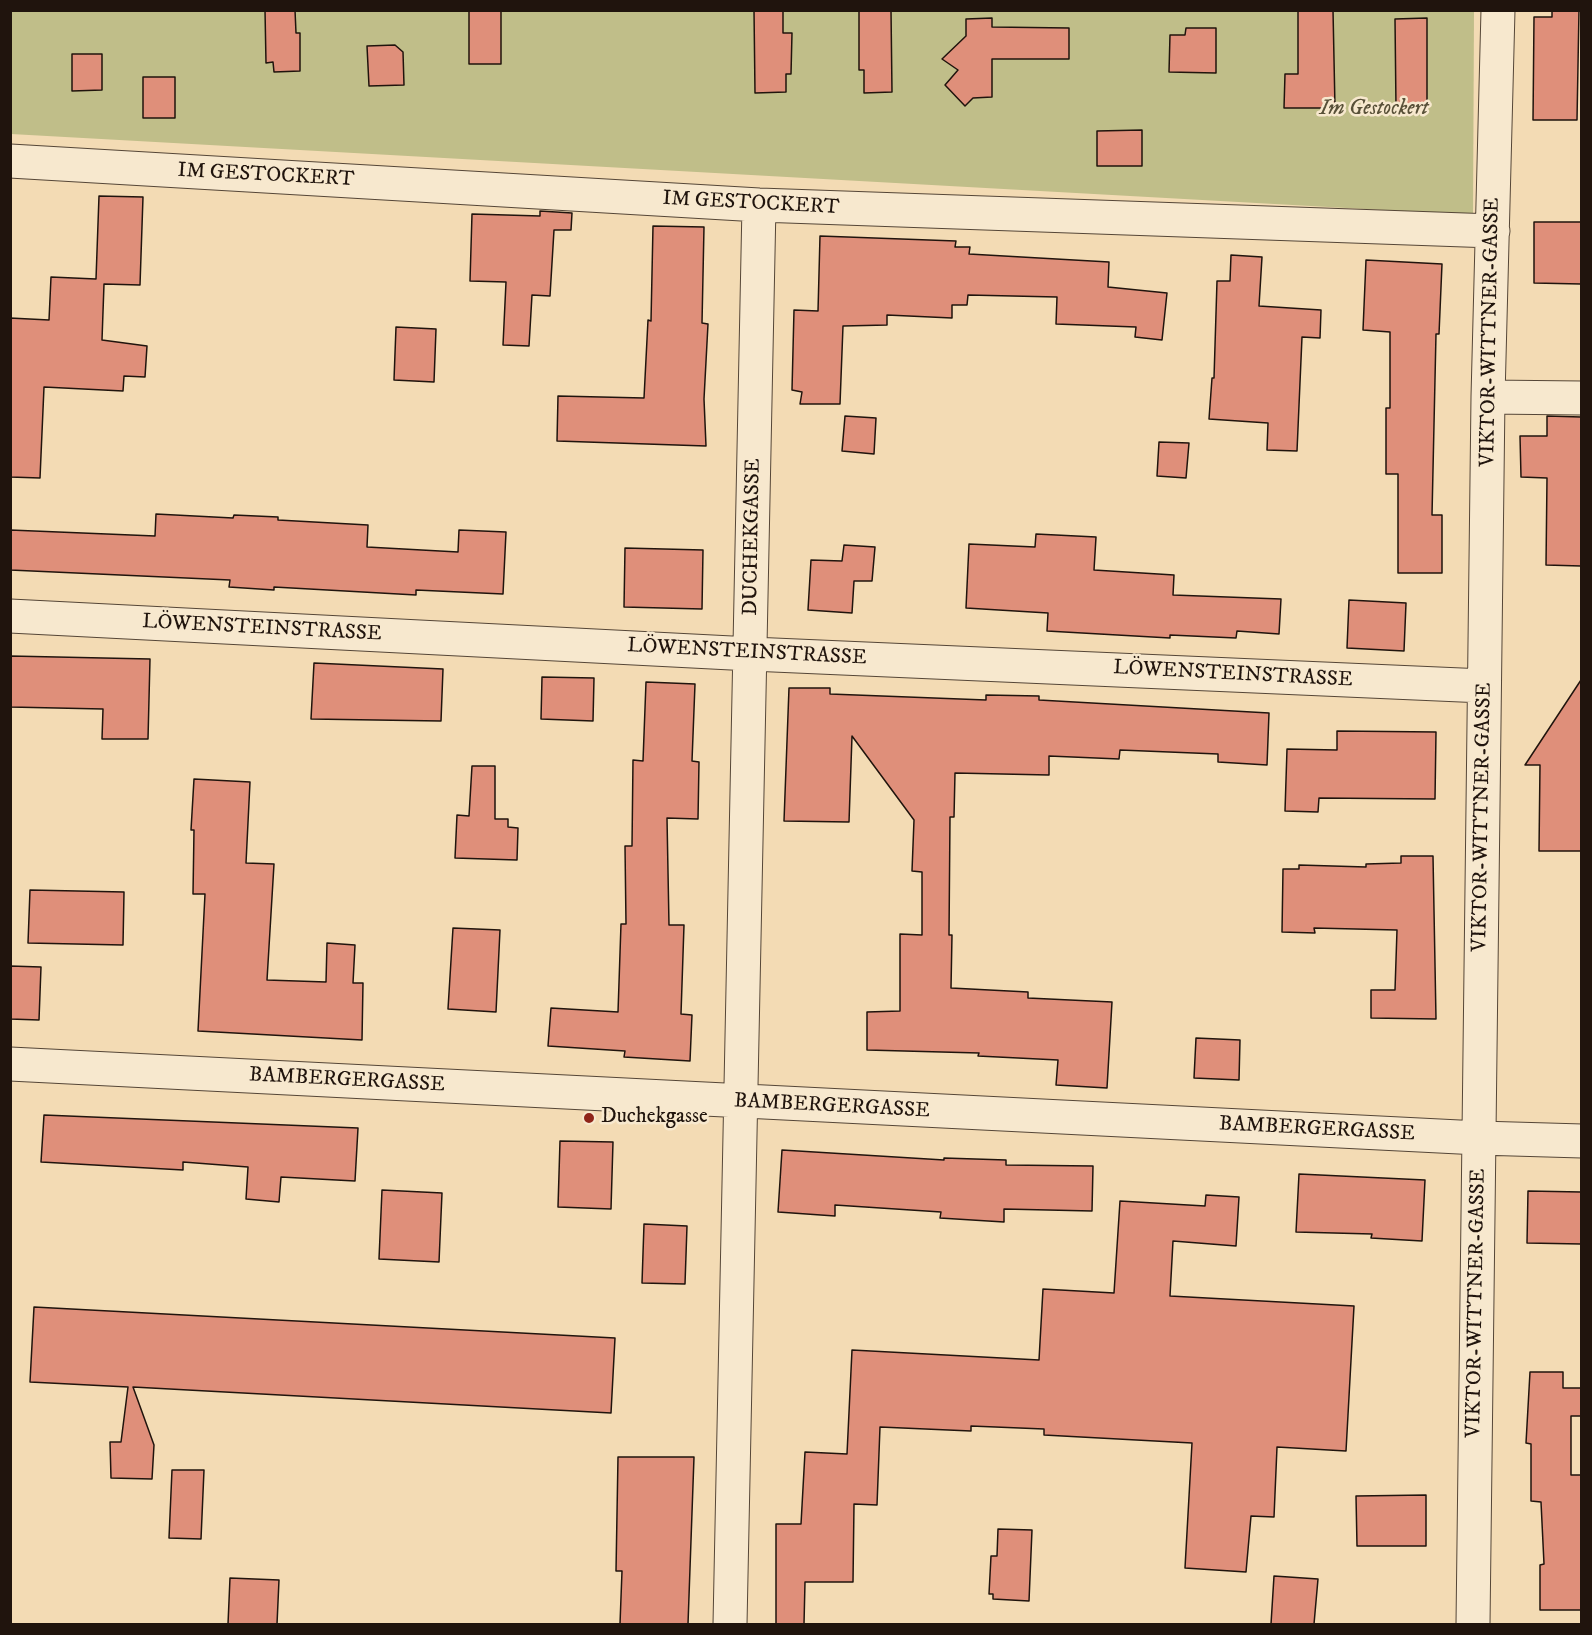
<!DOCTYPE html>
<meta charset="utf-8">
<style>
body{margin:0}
#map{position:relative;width:1592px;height:1635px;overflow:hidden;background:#f3dbb4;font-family:"IM FELL DW Pica",serif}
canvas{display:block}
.frame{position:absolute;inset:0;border:12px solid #20140d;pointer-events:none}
</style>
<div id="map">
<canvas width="1592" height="1635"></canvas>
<div class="frame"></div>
</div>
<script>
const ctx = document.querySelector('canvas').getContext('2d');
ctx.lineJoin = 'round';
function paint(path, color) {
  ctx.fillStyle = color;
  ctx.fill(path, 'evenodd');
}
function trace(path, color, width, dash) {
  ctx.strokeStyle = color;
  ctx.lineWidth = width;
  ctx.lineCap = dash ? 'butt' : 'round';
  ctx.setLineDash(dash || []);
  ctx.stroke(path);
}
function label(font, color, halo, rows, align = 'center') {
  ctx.font = font + ' "IM FELL DW Pica",serif';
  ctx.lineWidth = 5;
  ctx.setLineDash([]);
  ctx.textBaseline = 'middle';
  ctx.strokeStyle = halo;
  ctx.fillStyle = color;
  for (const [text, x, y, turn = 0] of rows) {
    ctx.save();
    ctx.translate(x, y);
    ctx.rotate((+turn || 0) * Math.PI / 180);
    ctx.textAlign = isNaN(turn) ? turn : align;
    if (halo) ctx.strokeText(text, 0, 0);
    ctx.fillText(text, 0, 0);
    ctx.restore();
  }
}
const green = new Path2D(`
 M 10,11 L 1474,11 L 1473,215 L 11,134 Z`);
const building = new Path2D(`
 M 265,10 L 295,10 L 296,33 L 300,33 L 300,71 L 274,72 L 273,62 L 266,63 Z
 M 469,10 L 501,10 L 501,64 L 469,64 Z
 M 754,10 L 783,10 L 783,33 L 792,33 L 791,74 L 786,74 L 786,92 L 755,93 Z
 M 859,10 L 891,10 L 892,92 L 864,93 L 864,70 L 859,70 Z
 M 1298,10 L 1333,10 L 1335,108 L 1284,108 L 1285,74 L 1298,74 Z
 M 1552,10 L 1579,10 L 1577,120 L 1533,120 L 1534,17 L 1552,17 Z
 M 992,18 L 992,27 L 1069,28 L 1069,59 L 992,59 L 992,97 L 973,98 L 965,106 L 945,85 L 958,70 L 942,59 L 966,36 L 966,19 Z
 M 1427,18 L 1427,107 L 1396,108 L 1395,19 Z
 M 1186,28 L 1216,28 L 1216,73 L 1169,72 L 1170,35 L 1185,35 Z
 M 395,45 L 403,52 L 404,85 L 369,86 L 367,46 Z
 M 72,54 L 102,54 L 102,90 L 72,91 Z
 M 143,77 L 175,77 L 175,118 L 143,118 Z
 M 1142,130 L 1142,166 L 1097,166 L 1097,131 Z
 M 99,196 L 143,197 L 140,285 L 104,284 L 102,340 L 147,346 L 145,377 L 124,376 L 123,391 L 44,387 L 40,478 L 10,477 L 10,318 L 49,320 L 51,277 L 96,279 Z
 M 540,211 L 572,213 L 571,230 L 554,230 L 550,296 L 532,295 L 529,346 L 503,345 L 506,282 L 470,281 L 472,214 L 540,216 Z
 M 1534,222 L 1581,222 L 1581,284 L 1534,283 Z
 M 653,226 L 704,227 L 702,323 L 708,324 L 704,399 L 706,446 L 557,441 L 558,396 L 644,398 L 648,320 L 651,321 Z
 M 820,236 L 956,241 L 955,247 L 970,247 L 969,254 L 1109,262 L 1108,287 L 1167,293 L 1162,340 L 1135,337 L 1136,327 L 1056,324 L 1057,297 L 968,295 L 967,305 L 952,305 L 952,318 L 887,315 L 887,325 L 843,326 L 840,404 L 800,404 L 802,392 L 792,390 L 794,310 L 818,311 Z
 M 1231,255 L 1262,257 L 1259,306 L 1321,310 L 1320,338 L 1302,337 L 1297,451 L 1267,450 L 1268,423 L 1209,419 L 1212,378 L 1214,378 L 1217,281 L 1230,281 Z
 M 1366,260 L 1442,264 L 1439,334 L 1436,334 L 1432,515 L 1442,515 L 1442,573 L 1398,573 L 1398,474 L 1386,474 L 1386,408 L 1390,408 L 1390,332 L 1363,330 Z
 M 396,327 L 436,329 L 434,382 L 394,380 Z
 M 845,416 L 876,418 L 874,454 L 842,451 Z
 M 1547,416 L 1581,417 L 1581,566 L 1546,565 L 1547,478 L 1521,477 L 1520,436 L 1547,436 Z
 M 1159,442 L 1189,443 L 1186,478 L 1157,476 Z
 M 156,514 L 233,518 L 234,515 L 278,517 L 278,520 L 368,525 L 367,547 L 458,552 L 459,530 L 506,532 L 503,594 L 416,590 L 416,595 L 274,587 L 274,590 L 229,587 L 230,580 L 10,570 L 10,530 L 155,536 Z
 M 1036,534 L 1096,537 L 1094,570 L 1174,575 L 1173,595 L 1281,599 L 1279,634 L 1237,631 L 1236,638 L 1170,635 L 1170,638 L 1047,631 L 1048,613 L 966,608 L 969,544 L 1035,547 Z
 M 844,545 L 875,547 L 872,581 L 854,581 L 852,613 L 808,610 L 811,560 L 842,561 Z
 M 625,548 L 703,550 L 702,609 L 624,607 Z
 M 1349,600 L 1406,603 L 1404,651 L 1347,648 Z
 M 10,656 L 150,659 L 148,739 L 102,739 L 103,709 L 10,707 Z
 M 314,663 L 443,669 L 441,721 L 311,719 Z
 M 542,677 L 594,678 L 593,721 L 541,719 Z
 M 1581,680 L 1581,851 L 1539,851 L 1540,765 L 1525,765 Z
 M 646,682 L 695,684 L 692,761 L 699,762 L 698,819 L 667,818 L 669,925 L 684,925 L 681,1014 L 692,1015 L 690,1061 L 624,1057 L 625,1051 L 548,1046 L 551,1008 L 618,1012 L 621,924 L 626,924 L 625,846 L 632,846 L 633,760 L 643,761 Z
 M 789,688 L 830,688 L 830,694 L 986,700 L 986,695 L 1039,696 L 1039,700 L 1269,713 L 1267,765 L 1218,762 L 1218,754 L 1120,750 L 1119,759 L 1049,756 L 1049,775 L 955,773 L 954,817 L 950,817 L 949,935 L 952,935 L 951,988 L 1028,992 L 1028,998 L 1112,1002 L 1107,1088 L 1056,1085 L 1058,1060 L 978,1056 L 979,1053 L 867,1050 L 867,1012 L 900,1011 L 900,934 L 922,935 L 922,872 L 912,871 L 914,820 L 852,736 L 849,822 L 784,821 Z
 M 1337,731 L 1436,732 L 1435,799 L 1319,798 L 1318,812 L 1285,811 L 1287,749 L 1337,750 Z
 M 472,766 L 495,766 L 495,819 L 508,819 L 508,827 L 518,828 L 517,860 L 455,858 L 457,815 L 469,816 Z
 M 194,779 L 250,782 L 246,863 L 274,864 L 267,980 L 326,982 L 327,943 L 355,945 L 353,983 L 363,983 L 362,1040 L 198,1031 L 205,894 L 193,894 L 194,830 L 191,830 Z
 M 1401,856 L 1433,856 L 1436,1019 L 1371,1018 L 1371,990 L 1395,990 L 1397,930 L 1314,928 L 1315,933 L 1282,932 L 1283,869 L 1299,869 L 1299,865 L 1366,867 L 1366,864 L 1401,863 Z
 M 30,890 L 124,892 L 123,945 L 28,943 Z
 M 453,928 L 500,930 L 496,1012 L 448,1009 Z
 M 10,966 L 41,967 L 39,1020 L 10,1019 Z
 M 1196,1038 L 1240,1040 L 1239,1080 L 1194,1078 Z
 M 44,1115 L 358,1128 L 355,1181 L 281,1177 L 279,1202 L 246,1199 L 248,1167 L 183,1162 L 183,1170 L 41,1162 Z
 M 560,1141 L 613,1142 L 611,1209 L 558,1207 Z
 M 782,1150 L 944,1160 L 944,1158 L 1006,1160 L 1006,1165 L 1093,1166 L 1092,1211 L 1004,1209 L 1004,1222 L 940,1218 L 941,1212 L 835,1205 L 835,1216 L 778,1212 Z
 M 1299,1174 L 1425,1180 L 1422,1241 L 1371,1238 L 1372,1234 L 1296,1232 Z
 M 382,1190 L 442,1193 L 439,1262 L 379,1259 Z
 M 1528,1191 L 1581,1192 L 1581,1244 L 1527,1243 Z
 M 1206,1195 L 1239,1197 L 1236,1246 L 1173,1241 L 1170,1296 L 1354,1306 L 1346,1451 L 1277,1447 L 1274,1517 L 1251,1516 L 1246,1572 L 1185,1568 L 1192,1443 L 1044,1435 L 1044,1429 L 971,1426 L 971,1431 L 880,1427 L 877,1505 L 854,1504 L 853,1582 L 805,1582 L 804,1624 L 776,1624 L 776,1524 L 801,1524 L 805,1452 L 847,1454 L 852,1350 L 1039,1360 L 1043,1289 L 1114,1293 L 1120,1201 L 1205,1206 Z
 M 644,1224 L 687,1226 L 685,1284 L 642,1283 Z
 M 34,1307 L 615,1338 L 611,1413 L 133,1387 L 154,1445 L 152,1479 L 111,1478 L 110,1442 L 121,1442 L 128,1387 L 30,1382 Z
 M 1530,1372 L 1563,1372 L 1563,1388 L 1581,1388 L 1581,1416 L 1571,1416 L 1571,1475 L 1581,1475 L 1581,1610 L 1540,1610 L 1540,1565 L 1544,1564 L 1541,1502 L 1531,1501 L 1531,1444 L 1526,1443 Z
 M 618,1457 L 694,1457 L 688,1624 L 620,1624 L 622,1571 L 616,1571 Z
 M 172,1470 L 204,1470 L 201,1539 L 169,1538 Z
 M 1426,1495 L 1426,1546 L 1357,1546 L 1356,1496 Z
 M 998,1529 L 1032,1530 L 1029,1601 L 993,1599 L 993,1594 L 989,1594 L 991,1556 L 997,1556 Z
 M 1274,1576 L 1318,1579 L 1314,1624 L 1271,1624 Z
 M 230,1578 L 279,1580 L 277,1624 L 228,1624 Z`);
const minor = new Path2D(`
 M 10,161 L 759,205 L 1493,231
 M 1488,397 L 1582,398
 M 10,616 L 751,654 L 1484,686
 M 10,1064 L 1479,1138 L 1582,1141
 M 730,1624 L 759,205
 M 1473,1624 L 1488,397 L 1498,10`);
const markers = [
 [589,1118,6,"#8f2418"]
];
const parkNames = [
 ["Im Gestockert",1374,110]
];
const streetNames = [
 ["IM GESTOCKERT",266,176,3],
 ["IM GESTOCKERT",751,204,3],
 ["VIKTOR-WITTNER-GASSE",1491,332,-89],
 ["DUCHEKGASSE",753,537,-89],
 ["LÖWENSTEINSTRASSE",262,629,3],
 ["LÖWENSTEINSTRASSE",747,653,3],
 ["LÖWENSTEINSTRASSE",1233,675,3],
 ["VIKTOR-WITTNER-GASSE",1483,817,-89],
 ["BAMBERGERGASSE",347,1081,3],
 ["BAMBERGERGASSE",832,1107,3],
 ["BAMBERGERGASSE",1317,1130,3],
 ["VIKTOR-WITTNER-GASSE",1477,1303,-89]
];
const poiNames = [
 ["Duchekgasse",601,1118]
];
paint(green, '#c0be89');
paint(building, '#df8f7a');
trace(building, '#20140d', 1.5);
trace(minor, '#554637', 35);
trace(minor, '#f7e8ce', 33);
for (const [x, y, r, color] of markers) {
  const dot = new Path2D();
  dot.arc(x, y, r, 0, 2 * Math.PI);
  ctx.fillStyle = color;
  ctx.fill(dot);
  trace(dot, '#f7e8ce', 2);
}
label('italic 21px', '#585038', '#f7e8ce', parkNames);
label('21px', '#20140d', '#f7e8ce', streetNames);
label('21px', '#20140d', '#f7e8ce', poiNames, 'left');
</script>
